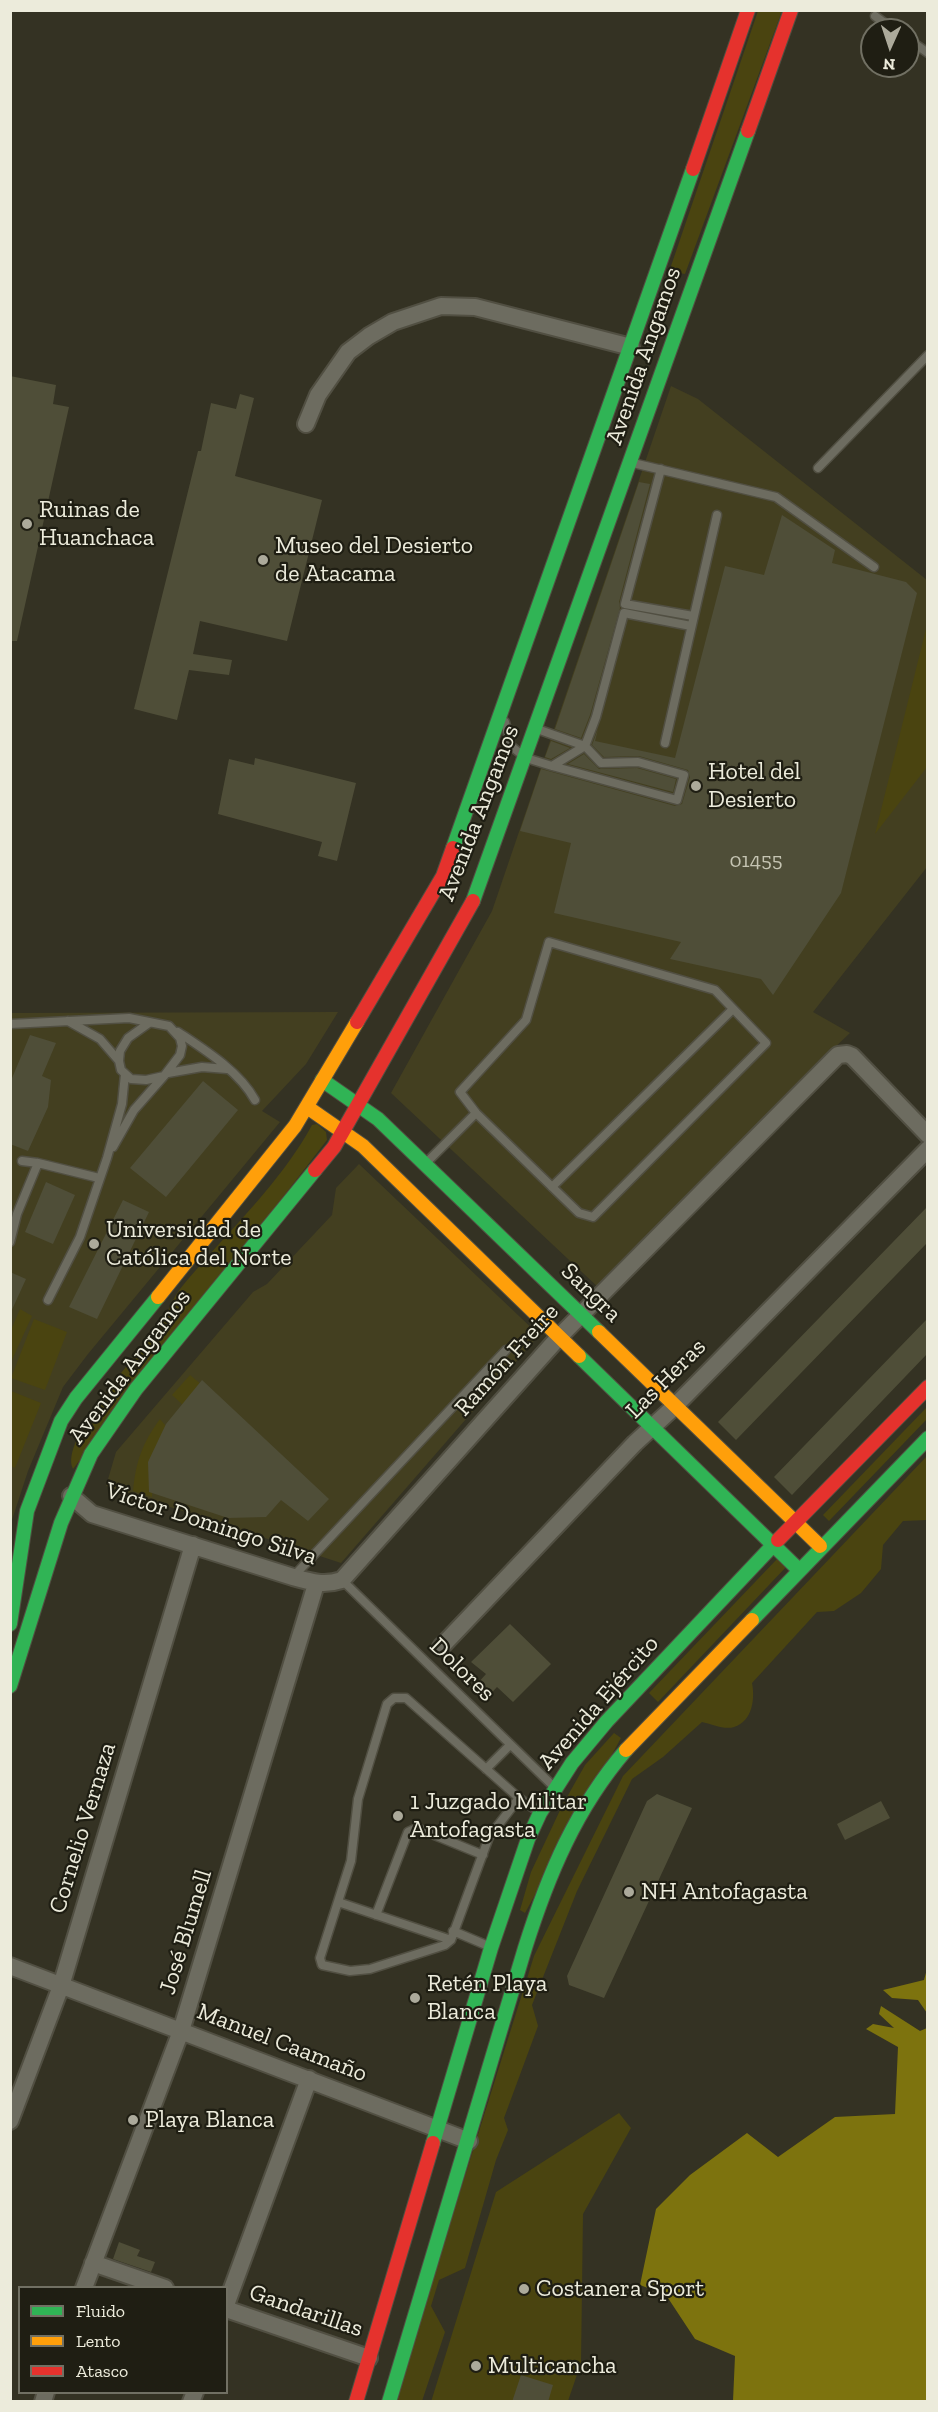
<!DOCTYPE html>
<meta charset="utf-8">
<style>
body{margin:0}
#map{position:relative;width:938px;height:2412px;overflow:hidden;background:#343223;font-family:"Zilla Slab",serif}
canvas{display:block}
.frame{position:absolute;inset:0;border:12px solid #ecebdb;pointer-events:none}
.legend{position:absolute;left:18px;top:2286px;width:210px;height:108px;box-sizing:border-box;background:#1f1e13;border:2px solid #717063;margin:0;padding:8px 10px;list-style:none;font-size:18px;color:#ecebdb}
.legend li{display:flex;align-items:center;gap:12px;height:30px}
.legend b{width:30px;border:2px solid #717063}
.north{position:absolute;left:860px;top:18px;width:60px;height:60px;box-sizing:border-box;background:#1f1e13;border:2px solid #717063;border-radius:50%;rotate:183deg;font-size:16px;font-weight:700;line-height:24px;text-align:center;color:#ecebdb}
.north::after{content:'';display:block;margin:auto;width:21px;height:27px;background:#acaa9b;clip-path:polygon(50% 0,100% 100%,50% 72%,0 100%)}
</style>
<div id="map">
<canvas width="938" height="2412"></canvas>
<div class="frame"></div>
<ul class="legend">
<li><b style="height:8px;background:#30b455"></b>Fluido</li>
<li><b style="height:8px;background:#ff9f0a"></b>Lento</li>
<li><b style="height:8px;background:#e5322d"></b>Atasco</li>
</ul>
<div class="north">N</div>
</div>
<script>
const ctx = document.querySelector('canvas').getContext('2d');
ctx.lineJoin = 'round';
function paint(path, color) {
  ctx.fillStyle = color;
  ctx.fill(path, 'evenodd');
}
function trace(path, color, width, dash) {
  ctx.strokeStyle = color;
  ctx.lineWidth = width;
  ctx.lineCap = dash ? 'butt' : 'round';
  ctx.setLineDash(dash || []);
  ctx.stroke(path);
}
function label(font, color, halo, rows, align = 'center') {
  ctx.font = font + ' "Zilla Slab",serif';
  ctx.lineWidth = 4.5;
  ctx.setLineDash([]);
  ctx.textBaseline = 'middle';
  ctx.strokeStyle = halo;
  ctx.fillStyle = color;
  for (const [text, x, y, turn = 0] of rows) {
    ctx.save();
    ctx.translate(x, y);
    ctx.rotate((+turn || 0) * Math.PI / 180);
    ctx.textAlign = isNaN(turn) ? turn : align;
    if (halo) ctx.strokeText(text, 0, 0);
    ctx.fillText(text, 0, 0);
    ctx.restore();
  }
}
const built = new Path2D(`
 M 671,386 L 698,399 L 927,580 L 927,867 L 813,1012 L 850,1033 L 815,1066 L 600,1289 L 391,1093 L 492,911 Z
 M 338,1012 L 306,1064 L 262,1111 L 280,1122 L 88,1354 L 63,1387 L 28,1471 L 11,1523 L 11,1013 Z
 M 359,1164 L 539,1335 L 341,1563 L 106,1486 L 116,1452 L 253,1292 L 267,1284 L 332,1215 L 336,1188 Z`);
const green = new Path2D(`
 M 758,11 L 782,11 L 685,274 L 673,272 L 671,266 Z
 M 927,625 L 927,767 L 875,834 Z
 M 317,1124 L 326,1132 L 327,1140 L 73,1469 C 59,1440 136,1356 155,1332 C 166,1319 170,1302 180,1289 C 189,1277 200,1266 210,1254 C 246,1214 286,1173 312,1125 Z
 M 20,1309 L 32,1316 L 11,1362 L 11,1330 Z
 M 34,1319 L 67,1332 L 45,1390 L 11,1378 Z
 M 190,1375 L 202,1385 L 184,1406 L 172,1395 Z
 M 11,1391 L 41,1403 L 15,1468 L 11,1466 Z
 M 927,1407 L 927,1419 L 829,1521 L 823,1515 Z
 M 160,1419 L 170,1431 L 152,1477 L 152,1497 L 133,1491 C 136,1461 142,1444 160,1419 Z
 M 927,1456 L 927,1520 L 903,1521 L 883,1545 L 881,1569 L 861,1593 L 834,1611 L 817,1612 L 752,1683 C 755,1698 753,1721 734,1727 C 725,1730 711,1724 702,1722 L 663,1757 L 632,1779 L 577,1891 L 532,2005 L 538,2026 L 504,2118 L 508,2130 L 496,2160 L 465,2268 L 439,2280 L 431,2306 L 445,2332 L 422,2401 L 394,2402 L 534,1956 L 623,1776 Z
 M 778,1558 L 787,1566 L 658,1702 L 649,1693 Z
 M 614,1733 L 621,1738 L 525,1913 L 520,1910 L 531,1872 L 562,1806 L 585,1765 Z
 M 619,2113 L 631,2128 L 583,2214 L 581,2363 L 568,2401 L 431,2402 L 496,2192 Z`);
const water = new Path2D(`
 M 927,1969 L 927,2013 L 918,2000 L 892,1998 L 883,1990 L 924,1980 Z
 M 881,2006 L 920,2031 L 927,2028 L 927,2401 L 733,2401 L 735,2356 L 695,2339 L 666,2295 L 640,2285 L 656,2209 L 690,2175 L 747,2133 L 778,2157 L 835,2117 L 895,2114 L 898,2047 L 866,2029 L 873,2024 L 894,2028 L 879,2014 Z`);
const building = new Path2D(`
 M 10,376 L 56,385 L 53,404 L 69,407 L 17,641 L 10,641 Z
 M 240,394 L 254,398 L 235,476 L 322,500 L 287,641 L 200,621 L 193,654 L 232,660 L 229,675 L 189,670 L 177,720 L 134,709 L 198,451 L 201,451 L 211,403 L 236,409 Z
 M 639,482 L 650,484 L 619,602 L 620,608 L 590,715 L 581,738 L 555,729 Z
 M 782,515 L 835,550 L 832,563 L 906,582 L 917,593 L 841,893 L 773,995 L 761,979 L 670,959 L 681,942 L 554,913 L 571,843 L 520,831 L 541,769 L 675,806 L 682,804 L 690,777 L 688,770 L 639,756 L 604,757 L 592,745 L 598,729 L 595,741 L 675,758 L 725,566 L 764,575 Z
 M 551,741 L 570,748 L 551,759 L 545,757 Z
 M 584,754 L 599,769 L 637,768 L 676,779 L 673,792 L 568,764 Z
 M 255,758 L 356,783 L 337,861 L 318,856 L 322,842 L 218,814 L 229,759 L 254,765 Z
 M 30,1035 L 56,1043 L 42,1076 L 51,1080 L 48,1107 L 28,1151 L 10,1144 L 10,1083 Z
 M 203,1081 L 238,1110 L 166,1197 L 130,1168 Z
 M 46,1182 L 75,1195 L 53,1244 L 25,1232 Z
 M 123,1200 L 149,1212 L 97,1319 L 69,1307 Z
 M 927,1207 L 927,1243 L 736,1440 L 718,1422 Z
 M 10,1272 L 26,1279 L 10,1314 Z
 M 927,1319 L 927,1354 L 792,1495 L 774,1477 Z
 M 202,1380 L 329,1499 L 308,1521 L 281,1500 L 266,1517 L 228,1518 L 149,1492 L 148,1462 L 166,1424 Z
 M 510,1624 L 551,1664 L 513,1702 L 497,1687 L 484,1701 L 478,1696 L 476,1691 L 477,1684 L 486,1674 L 471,1662 Z
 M 657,1794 L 692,1808 L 604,1998 L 569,1985 L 567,1976 L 647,1801 Z
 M 881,1801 L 890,1818 L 845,1840 L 837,1824 Z
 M 119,2242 L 140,2250 L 137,2256 L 155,2262 L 151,2272 L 113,2259 Z
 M 521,2375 L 553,2385 L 548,2402 L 512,2402 Z`);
const lane = new Path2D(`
 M 875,16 L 894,30
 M 908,39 L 928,53
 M 633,463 L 776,497 L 874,567
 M 818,468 L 928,355
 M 661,469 L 625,604 L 693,616
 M 505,722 L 511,746 L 526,758 L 552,766 L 585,746 L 596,717 L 624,613 L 691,626
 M 537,729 L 585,746 L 601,763 L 638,762 L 684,775 L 677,800 L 552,766
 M 665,743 L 717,515
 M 549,942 L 715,990 L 766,1043 L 593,1217 L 579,1213 L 476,1113 L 460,1092 L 526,1020 Z
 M 68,1021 L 100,1039 L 119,1061
 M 10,1024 L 129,1018 L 169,1026 L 180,1038 L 182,1046 L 180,1055 L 164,1076 L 146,1080 L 131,1079 L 121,1070 L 119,1061 L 120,1051 L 128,1038 L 149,1023
 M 178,1032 C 205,1050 239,1071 255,1100
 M 168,1073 L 202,1067 L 227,1069
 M 113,1147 L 134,1110 L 163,1077
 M 22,1161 L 38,1163 L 99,1178
 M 426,1163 L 476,1113
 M 552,1187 L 733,1009
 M 10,1242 L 17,1214 L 38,1163
 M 48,1300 L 80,1237 L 107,1158 L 122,1104 L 125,1074
 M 293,1577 L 506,1350
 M 342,1580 L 552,1785
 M 486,1769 L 510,1745
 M 519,1798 L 489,1837 L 451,1940 L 445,1945 L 370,1969 L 350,1971 L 322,1965 L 320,1958 L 351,1861 L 358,1799 L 387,1704 L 394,1698 L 406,1698 L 519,1798 L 536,1810
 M 338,1902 L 451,1940
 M 376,1915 L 408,1832 L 417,1828 L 483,1855
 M 453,1931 L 486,1945`);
const street = new Path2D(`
 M 306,424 L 318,395 L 348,352 L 369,336 L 393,322 L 441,306 L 475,307 L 631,347
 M 71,1496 L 92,1514 L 293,1577 C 311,1582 324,1586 342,1580 L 559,1337 L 838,1055 L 847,1054 L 852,1056 L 928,1135
 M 441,1647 L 635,1443 L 674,1407 L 928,1149
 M 10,1966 L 469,2141
 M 10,2121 L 61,1986 L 193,1545
 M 93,2263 L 165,2288
 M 84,2288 L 181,2031 L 316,1584
 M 226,2305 L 309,2079
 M 226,2309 L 369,2358
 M 43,2402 L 46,2392
 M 191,2402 L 195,2392`);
const fast = new Path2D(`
 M 453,848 L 693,169
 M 473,901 L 748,131
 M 322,1080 L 378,1119 L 599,1332
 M 579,1356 L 799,1570
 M 752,1620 L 928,1438
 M 10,1624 L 27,1511 L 61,1421 L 76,1398 L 158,1297
 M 10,1686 L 61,1523 L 91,1454 L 136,1389 L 315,1170
 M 433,2143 L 491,1948 L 528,1839 L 540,1813 L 572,1763 L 607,1721 L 778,1540
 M 389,2402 L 525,1948 C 548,1875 576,1808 626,1750`);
const slow = new Path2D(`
 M 307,1107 L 363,1146 L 579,1356
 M 158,1297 L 295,1126 L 357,1022
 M 599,1332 L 820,1546
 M 626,1750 L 752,1620`);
const jam = new Path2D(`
 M 748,131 L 791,10
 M 693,169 L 748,10
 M 357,1022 L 443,876 L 453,848
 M 315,1170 L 334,1147 L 473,901
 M 778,1540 L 928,1387
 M 356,2402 L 433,2143`);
const markers = [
 [27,524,6,"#acaa9b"],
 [263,560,6,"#acaa9b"],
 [696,786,6,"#acaa9b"],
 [94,1244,6,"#acaa9b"],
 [398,1816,6,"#acaa9b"],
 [629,1892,6,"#acaa9b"],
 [415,1998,6,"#acaa9b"],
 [133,2120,6,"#acaa9b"],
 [524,2289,6,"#acaa9b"],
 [476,2366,6,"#acaa9b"]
];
const numberNames = [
 ["01455",756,861]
];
const streetNames = [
 ["Avenida Angamos",644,356,-71],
 ["Avenida Angamos",479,813,-69],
 ["Sangra",591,1293,44],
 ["Ramón Freire",507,1360,-48],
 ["Avenida Angamos",130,1367,-53],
 ["Las Heras",666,1379,-45],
 ["Víctor Domingo Silva",211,1524,18],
 ["Dolores",462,1670,44],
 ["Avenida Ejército",599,1703,-49],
 ["Cornelio Vernaza",83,1828,-73],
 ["José Blumell",186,1932,-73],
 ["Manuel Caamaño",282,2043,21],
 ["Gandarillas",306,2311,19]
];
const poiNames = [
 ["Ruinas de",39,510],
 ["Huanchaca",39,538],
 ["Museo del Desierto",275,546],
 ["de Atacama",275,574],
 ["Hotel del",708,772],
 ["Desierto",708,800],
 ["Universidad de",106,1230],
 ["Católica del Norte",106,1258],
 ["1 Juzgado Militar",410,1802],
 ["Antofagasta",410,1830],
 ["NH Antofagasta",641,1892],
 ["Retén Playa",427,1984],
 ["Blanca",427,2012],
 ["Playa Blanca",145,2120],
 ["Costanera Sport",536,2289],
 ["Multicancha",488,2366]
];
paint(built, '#433f20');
paint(green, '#4a4410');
paint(water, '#7d730e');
paint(building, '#4f4e38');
trace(lane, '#514f42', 11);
trace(street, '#514f42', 20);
trace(fast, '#514f42', 16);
trace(slow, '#514f42', 16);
trace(jam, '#514f42', 16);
trace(lane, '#6d6c60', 8);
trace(street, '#6d6c60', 16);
trace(fast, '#30b455', 14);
trace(slow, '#ff9f0a', 14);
trace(jam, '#e5322d', 14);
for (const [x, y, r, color] of markers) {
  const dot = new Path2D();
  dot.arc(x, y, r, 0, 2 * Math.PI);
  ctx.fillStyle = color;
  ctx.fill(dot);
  trace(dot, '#1f1e13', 2);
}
label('21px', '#c5c4b2', null, numberNames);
label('24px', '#ecebdb', '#1f1e13', streetNames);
label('24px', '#ecebdb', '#1f1e13', poiNames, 'left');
</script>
